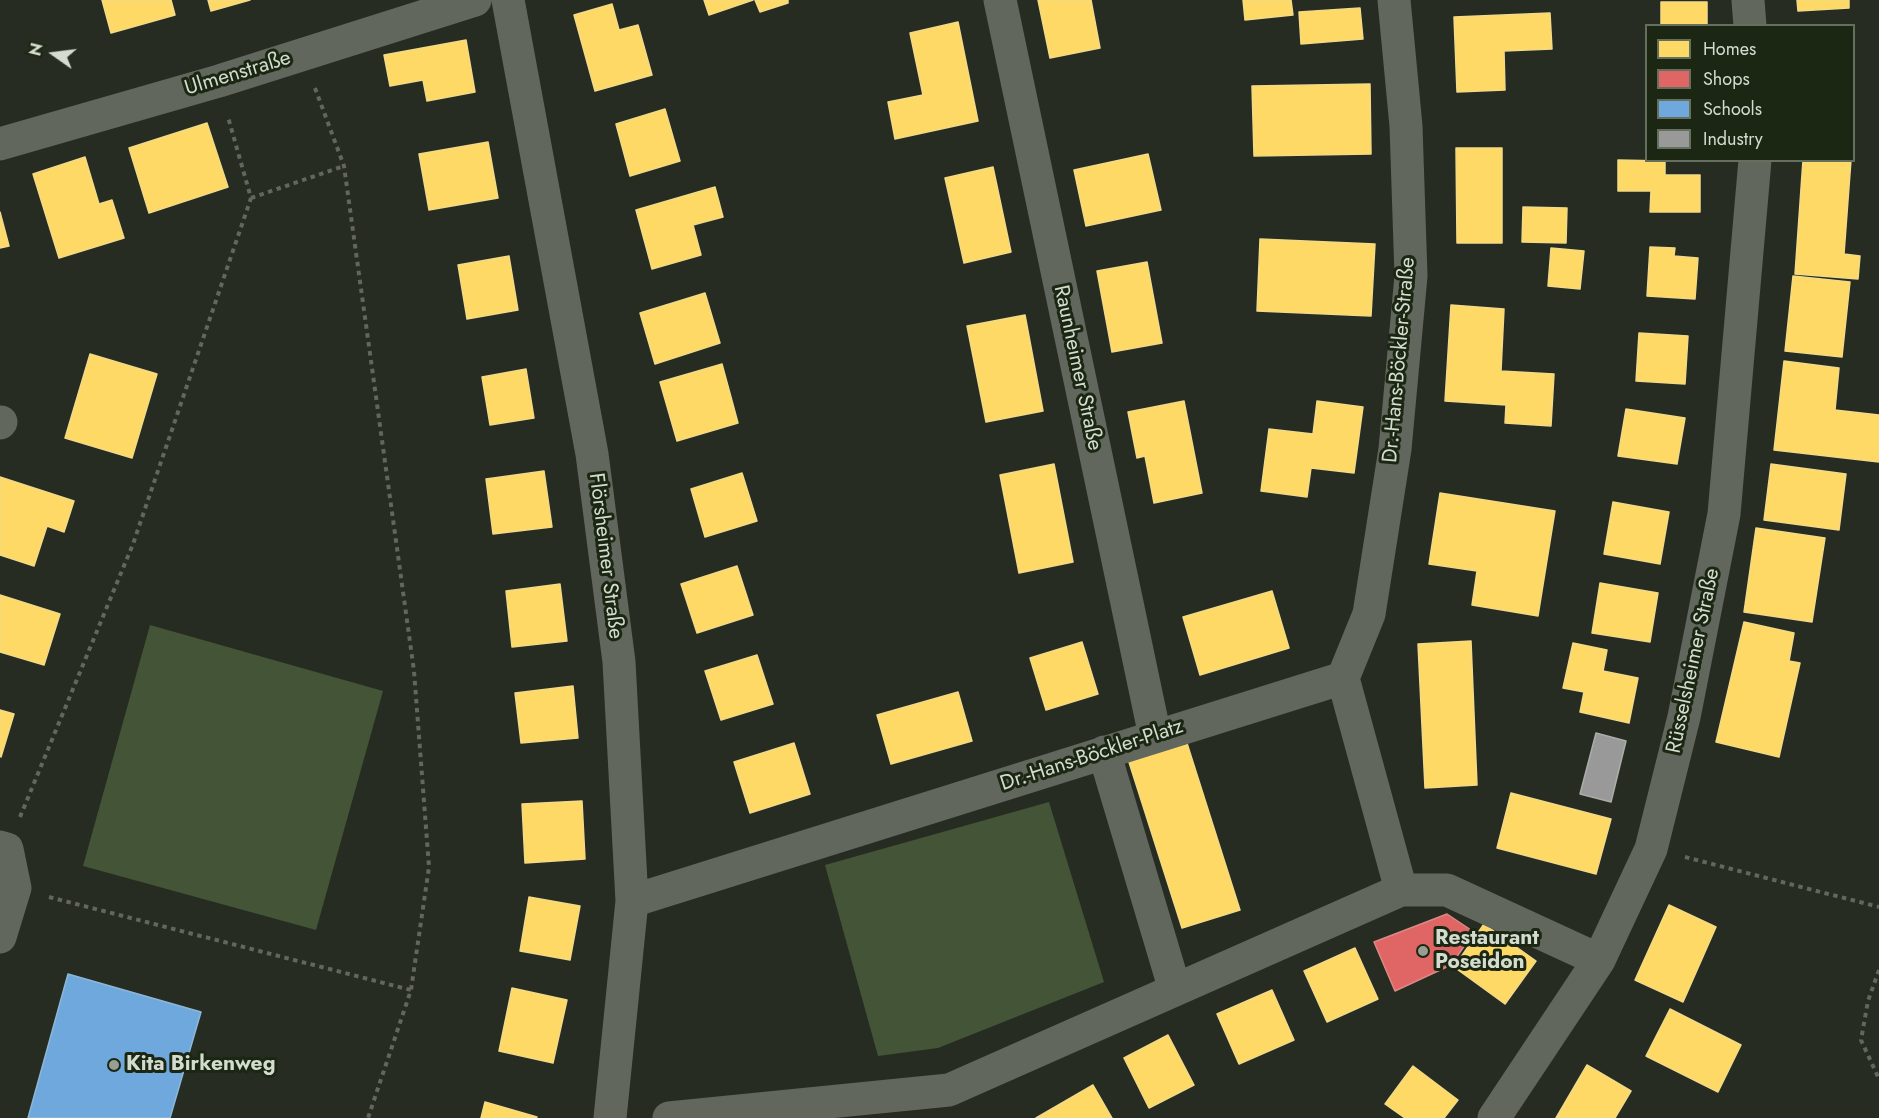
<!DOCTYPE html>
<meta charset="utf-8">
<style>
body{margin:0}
#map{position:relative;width:1879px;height:1118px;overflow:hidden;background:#262c21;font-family:Jost,sans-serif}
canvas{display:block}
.legend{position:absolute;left:1645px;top:24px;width:210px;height:138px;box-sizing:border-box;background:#1b2713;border:2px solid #656f5e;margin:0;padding:8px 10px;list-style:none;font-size:18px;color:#d4dccf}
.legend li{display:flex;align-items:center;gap:12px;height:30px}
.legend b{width:30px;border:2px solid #656f5e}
.north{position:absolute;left:24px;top:24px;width:60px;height:60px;-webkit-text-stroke:4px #1b2713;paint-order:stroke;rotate:284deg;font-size:16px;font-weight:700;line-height:24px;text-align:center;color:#d4dccf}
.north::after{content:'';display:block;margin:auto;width:21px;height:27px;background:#d4dccf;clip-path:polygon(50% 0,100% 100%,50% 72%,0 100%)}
</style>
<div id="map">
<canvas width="1879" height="1118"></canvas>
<ul class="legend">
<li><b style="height:16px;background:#ffd966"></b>Homes</li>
<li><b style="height:16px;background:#e06666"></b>Shops</li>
<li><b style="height:16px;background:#6fa8dc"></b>Schools</li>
<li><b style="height:16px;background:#999"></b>Industry</li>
</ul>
<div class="north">N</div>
</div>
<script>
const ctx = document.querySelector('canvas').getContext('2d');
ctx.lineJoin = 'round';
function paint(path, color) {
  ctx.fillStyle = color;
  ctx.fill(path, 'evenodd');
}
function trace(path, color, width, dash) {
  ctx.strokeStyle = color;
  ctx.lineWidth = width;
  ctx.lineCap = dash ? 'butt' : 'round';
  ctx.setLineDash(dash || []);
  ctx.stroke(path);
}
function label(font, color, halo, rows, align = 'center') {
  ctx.font = font + ' Jost,sans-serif';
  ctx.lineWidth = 6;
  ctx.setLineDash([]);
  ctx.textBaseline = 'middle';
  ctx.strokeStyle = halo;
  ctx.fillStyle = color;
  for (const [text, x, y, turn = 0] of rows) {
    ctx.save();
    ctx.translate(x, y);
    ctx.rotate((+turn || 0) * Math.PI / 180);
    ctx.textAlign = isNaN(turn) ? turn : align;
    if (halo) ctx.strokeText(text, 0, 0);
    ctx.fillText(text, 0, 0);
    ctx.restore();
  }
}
const green = new Path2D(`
 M 150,625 L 383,691 L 316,930 L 83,866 Z
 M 1049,802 L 1104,982 L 938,1048 L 878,1056 L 825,865 Z`);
const homes = new Path2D(`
 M 102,0 L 171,0 L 175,15 L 111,33 Z
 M 208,0 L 250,0 L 211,11 Z
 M 704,0 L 753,0 L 709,15 Z
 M 755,0 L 788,0 L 788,3 L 760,12 Z
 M 1038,0 L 1091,0 L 1100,48 L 1050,58 Z
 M 1243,0 L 1291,0 L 1293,15 L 1245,20 Z
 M 1797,0 L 1849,0 L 1849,8 L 1798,11 Z
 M 1661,2 L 1707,2 L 1707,26 L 1661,26 Z
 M 612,4 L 619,30 L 638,25 L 652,75 L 595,91 L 574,15 Z
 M 1360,8 L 1363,39 L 1301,44 L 1299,12 Z
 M 1550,13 L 1552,49 L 1504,51 L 1505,90 L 1457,92 L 1454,17 Z
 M 958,22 L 978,121 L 895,139 L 888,102 L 923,95 L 910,33 Z
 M 466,40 L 475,92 L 427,101 L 423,80 L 390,86 L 384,55 Z
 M 1370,84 L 1371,154 L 1254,156 L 1252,86 Z
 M 665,109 L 680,161 L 630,176 L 616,124 Z
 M 207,123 L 228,187 L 149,213 L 129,148 Z
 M 488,142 L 498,198 L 429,210 L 419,154 Z
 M 1456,148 L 1502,148 L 1502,243 L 1457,243 Z
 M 1148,154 L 1161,210 L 1086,226 L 1074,170 Z
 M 85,157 L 99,204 L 112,200 L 124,238 L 59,258 L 33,174 Z
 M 1618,160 L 1665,161 L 1665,175 L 1700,175 L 1700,212 L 1650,212 L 1651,191 L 1618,191 Z
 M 1803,160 L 1851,160 L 1844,254 L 1860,256 L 1858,279 L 1795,274 Z
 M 993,167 L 1011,252 L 964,263 L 945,178 Z
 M 715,187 L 723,217 L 693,225 L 701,255 L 652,269 L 636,210 Z
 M 1523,207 L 1567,208 L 1566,243 L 1522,242 Z
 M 0,212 L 9,246 L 0,248 Z
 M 1260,239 L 1375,244 L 1371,316 L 1257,311 Z
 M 1650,247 L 1675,248 L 1674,256 L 1698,258 L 1695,299 L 1647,296 Z
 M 1551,248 L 1584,251 L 1580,289 L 1548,286 Z
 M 509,256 L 518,310 L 467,319 L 458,265 Z
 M 1147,262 L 1162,343 L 1112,352 L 1097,271 Z
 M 1793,276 L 1850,282 L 1842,357 L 1785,351 Z
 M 705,293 L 720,343 L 655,364 L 640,313 Z
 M 1451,305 L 1504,309 L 1501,371 L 1554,374 L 1551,426 L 1505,423 L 1506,405 L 1445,401 Z
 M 1025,315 L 1043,411 L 986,422 L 967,326 Z
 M 1639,333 L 1688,336 L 1685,384 L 1636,381 Z
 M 90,354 L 157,374 L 132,458 L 65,438 Z
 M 1784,361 L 1839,368 L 1835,410 L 1879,415 L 1879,462 L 1774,450 Z
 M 722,364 L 738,423 L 677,441 L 660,382 Z
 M 526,369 L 534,418 L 490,425 L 482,377 Z
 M 1184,401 L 1202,493 L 1154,503 L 1145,456 L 1137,458 L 1128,412 Z
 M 1317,401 L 1363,407 L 1354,473 L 1311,468 L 1307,497 L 1261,491 L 1269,429 L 1313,434 Z
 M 1626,409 L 1685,418 L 1677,464 L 1618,456 Z
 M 1054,464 L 1073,562 L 1019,573 L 1000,475 Z
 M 1771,464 L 1846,474 L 1839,530 L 1764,520 Z
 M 544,471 L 552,527 L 493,534 L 486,479 Z
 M 742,473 L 757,521 L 705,537 L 691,489 Z
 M 0,477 L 74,501 L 64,532 L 47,526 L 34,566 L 0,555 Z
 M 1440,493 L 1555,511 L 1538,616 L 1472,605 L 1477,571 L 1429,564 Z
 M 1613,502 L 1669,512 L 1660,564 L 1604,554 Z
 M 1756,528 L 1825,538 L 1812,622 L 1744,612 Z
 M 737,566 L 753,615 L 697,633 L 681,584 Z
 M 1600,583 L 1658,593 L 1650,642 L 1592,633 Z
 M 560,584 L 567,641 L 512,647 L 506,591 Z
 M 1272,591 L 1289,648 L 1200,675 L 1183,617 Z
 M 0,595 L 60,614 L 44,665 L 0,652 Z
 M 1744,622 L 1794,633 L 1789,661 L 1800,663 L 1779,757 L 1716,742 Z
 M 1471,641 L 1477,785 L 1425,788 L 1418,644 Z
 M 1082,642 L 1098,694 L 1046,710 L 1030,658 Z
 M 1573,643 L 1607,650 L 1603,671 L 1638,678 L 1629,723 L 1580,712 L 1584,692 L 1563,688 Z
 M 757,655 L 773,704 L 721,720 L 705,671 Z
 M 573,686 L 578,738 L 521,743 L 515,693 Z
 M 958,692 L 972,741 L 891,764 L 877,715 Z
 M 0,710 L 14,714 L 1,757 L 0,756 Z
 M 1185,737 L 1240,910 L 1182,928 L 1127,756 Z
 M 794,743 L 810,794 L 750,813 L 734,762 Z
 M 1511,793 L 1611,819 L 1596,874 L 1497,848 Z
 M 582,801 L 585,859 L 525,863 L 522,804 Z
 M 529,897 L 580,906 L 570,960 L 520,951 Z
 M 1669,905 L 1716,927 L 1683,1002 L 1635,980 Z
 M 1484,924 L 1536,961 L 1505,1004 L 1454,967 Z
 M 1355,948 L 1378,999 L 1327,1022 L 1304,971 Z
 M 512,988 L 567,1000 L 553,1063 L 499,1051 Z
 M 1272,990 L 1294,1040 L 1239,1064 L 1217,1014 Z
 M 1670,1009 L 1741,1045 L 1718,1092 L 1646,1056 Z
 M 1168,1035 L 1194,1085 L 1149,1108 L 1124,1058 Z
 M 1587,1065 L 1631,1091 L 1615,1118 L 1556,1118 Z
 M 1413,1066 L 1458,1100 L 1444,1118 L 1405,1118 L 1385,1104 Z
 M 1093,1085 L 1112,1118 L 1036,1118 Z
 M 485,1102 L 537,1117 L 536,1118 L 481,1118 Z`);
const shops = new Path2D(`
 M 1447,914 L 1474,932 L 1451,965 L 1395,991 L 1374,942 Z`);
const schools = new Path2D(`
 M 68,974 L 201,1012 L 170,1118 L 28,1118 Z`);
const industry = new Path2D(`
 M 1596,733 L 1626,741 L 1611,802 L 1580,794 Z`);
const path = new Path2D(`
 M 315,88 L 344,166 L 414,671 L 429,867 L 411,990 L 368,1118
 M 251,198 L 344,166
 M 20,817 L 133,544 L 251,198 L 228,117
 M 1685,857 L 1879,907
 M 49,897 L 411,990
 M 1879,970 L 1868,1001 L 1861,1040 L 1879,1079`);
const minor = new Path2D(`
 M 508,0 L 592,454 L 619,662 L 632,901 L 610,1118
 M 1000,0 L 1155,736
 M 1748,0 L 1750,26
 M 0,144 L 219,81 L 475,0
 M 0,423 L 1,422
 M 1343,678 L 1369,614 L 1395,449 L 1411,276 L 1406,126 L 1394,0
 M 1343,678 L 1401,890
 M 1104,752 L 1175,990
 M 0,847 L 7,849 L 15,888 L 0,937
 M 632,901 L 1343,678
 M 669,1118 L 949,1090 L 1401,890 L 1447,890 L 1599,960
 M 1494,1118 L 1599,960 L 1651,849 L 1684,717 L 1724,514 L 1755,160`);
const markers = [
 [1423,951,6,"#979e92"],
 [114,1065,6,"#979e92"]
];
const streetNames = [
 ["Ulmenstraße",238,74,-17],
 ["Dr.-Hans-Böckler-Straße",1400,360,-85],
 ["Raunheimer Straße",1077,368,78],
 ["Flörsheimer Straße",605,556,83],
 ["Rüsselsheimer Straße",1694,661,-78],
 ["Dr.-Hans-Böckler-Platz",1092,756,-18]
];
const poiNames = [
 ["Restaurant",1435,939],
 ["Poseidon",1435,963],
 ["Kita Birkenweg",126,1065]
];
paint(green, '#435437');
paint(homes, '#ffd966');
trace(homes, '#f2da86', 1.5);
paint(shops, '#e06666');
trace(shops, '#dc8986', 1.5);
paint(schools, '#6fa8dc');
trace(schools, '#8db8d8', 1.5);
paint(industry, '#999');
trace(industry, '#abada9', 1.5);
trace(path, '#62665f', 4, [4.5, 4.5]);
trace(minor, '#62675e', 33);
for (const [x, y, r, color] of markers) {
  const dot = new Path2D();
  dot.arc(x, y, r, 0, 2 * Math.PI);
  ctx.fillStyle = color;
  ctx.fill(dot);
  trace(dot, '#1b2713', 2);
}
label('21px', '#d4dccf', '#1b2713', streetNames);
label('bold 21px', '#d4dccf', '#1b2713', poiNames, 'left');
</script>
